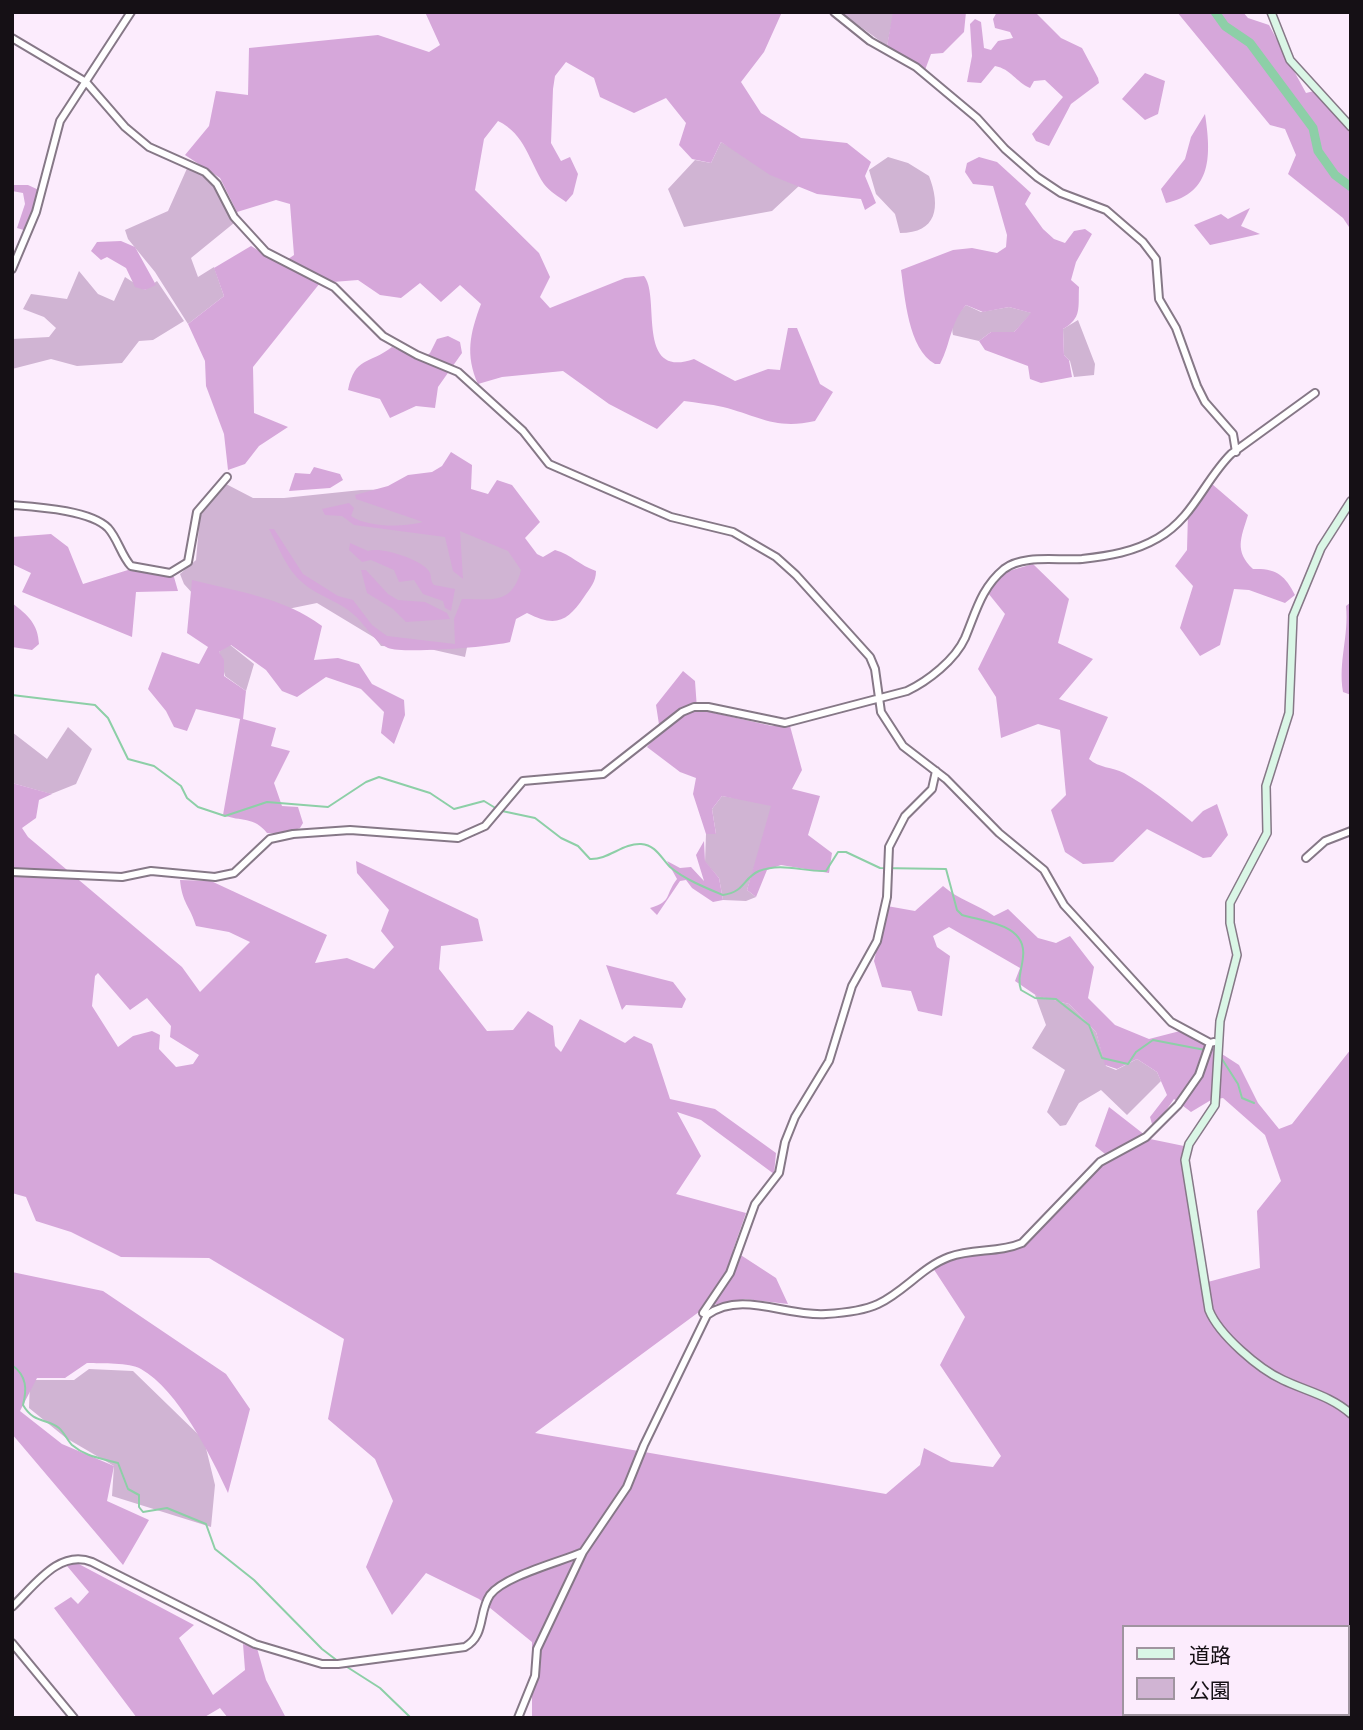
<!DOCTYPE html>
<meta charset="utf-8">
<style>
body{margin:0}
#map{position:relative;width:1363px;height:1730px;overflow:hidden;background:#fcecfd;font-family:Quicksand,"Noto Sans JP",sans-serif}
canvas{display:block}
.frame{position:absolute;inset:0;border:14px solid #151015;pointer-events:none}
.legend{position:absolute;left:1122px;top:1625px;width:228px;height:91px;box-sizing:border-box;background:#fcecfd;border:2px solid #a094a0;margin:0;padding:9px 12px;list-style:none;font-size:21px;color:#151015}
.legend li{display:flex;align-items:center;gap:14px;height:35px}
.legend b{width:35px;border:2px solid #a094a0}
</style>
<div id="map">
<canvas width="1363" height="1730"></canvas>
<div class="frame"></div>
<ul class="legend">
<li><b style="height:9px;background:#daf6e6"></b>道路</li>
<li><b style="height:19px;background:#d0b4d3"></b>公園</li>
</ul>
</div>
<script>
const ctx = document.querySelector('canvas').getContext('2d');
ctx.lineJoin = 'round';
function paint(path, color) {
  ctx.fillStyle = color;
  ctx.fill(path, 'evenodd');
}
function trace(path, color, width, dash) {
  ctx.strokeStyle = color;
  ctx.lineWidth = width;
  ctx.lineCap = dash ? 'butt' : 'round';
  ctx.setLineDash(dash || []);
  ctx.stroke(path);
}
const green = new Path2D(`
 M 840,12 L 894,12 L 887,46 Z
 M 721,142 L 800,185 L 772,211 L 684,227 L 668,189 L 695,160 L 711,163 Z
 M 888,157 L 908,163 L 929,176 C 941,207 937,233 900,233 L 895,214 L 876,194 L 869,170 Z
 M 189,164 L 214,184 L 234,223 L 191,258 L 198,277 L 214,267 L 224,296 L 188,324 L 155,272 L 128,239 L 125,230 L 168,211 Z
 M 79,271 L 98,294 L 114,301 L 125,277 L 145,290 L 157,281 L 184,321 L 153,340 L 139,341 L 122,363 L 77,366 L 51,359 L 12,369 L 12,339 L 49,337 L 56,328 L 44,317 L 23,309 L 31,294 L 67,299 Z
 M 966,305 L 981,312 L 1009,307 L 1032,313 L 1014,332 L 991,332 L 979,341 L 953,335 C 950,321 958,314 966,305 Z
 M 1078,320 L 1095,364 L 1094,375 L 1074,377 L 1070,361 L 1064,355 L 1063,329 Z
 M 226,484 L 253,498 L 284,498 L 361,490 L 450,488 L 532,552 L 521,602 L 471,628 L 465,657 L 421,647 L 381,646 L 375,638 L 317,603 L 278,611 L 203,605 L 184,584 L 180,574 L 196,560 L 200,516 Z
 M 229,644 L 254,664 L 246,691 L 225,676 L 219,652 Z
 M 68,727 L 92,749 L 76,784 L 51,794 L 12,783 L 12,732 L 47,759 Z
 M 722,796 L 774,804 L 747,890 L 756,897 L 746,901 L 723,900 L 719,878 L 705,862 L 706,834 L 716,834 L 712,809 Z
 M 1035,995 L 1069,1004 L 1096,1032 L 1106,1066 L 1116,1070 L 1137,1059 L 1157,1072 L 1161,1081 L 1127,1115 L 1101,1090 L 1079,1103 L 1066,1125 L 1060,1126 L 1047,1112 L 1065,1070 L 1032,1048 L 1046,1025 Z
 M 89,1369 L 133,1371 L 204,1440 L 215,1485 L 211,1527 L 112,1496 L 114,1466 L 66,1438 L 29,1408 L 30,1380 L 74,1380 Z`);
const forest = new Path2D(`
 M 425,12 L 782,12 L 764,52 L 741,82 L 761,113 L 801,138 L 847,143 L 871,162 L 865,176 L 876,203 L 865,210 L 861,199 L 817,194 L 770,175 L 721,142 L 711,163 L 692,159 L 679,145 L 686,123 L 666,98 L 634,113 L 600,97 L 594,78 L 566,62 L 555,76 L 553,89 L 551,143 L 561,161 L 570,157 L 578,174 L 573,194 L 566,202 C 559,197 549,191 544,184 C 529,161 525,134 498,121 L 484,139 L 475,190 L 539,253 L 550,277 L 540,297 L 550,308 L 625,278 L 644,276 C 661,296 635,380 694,359 L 735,381 L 768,369 L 780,370 L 788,328 L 797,328 L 820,384 L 833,392 L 815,421 C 775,430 759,416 723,407 C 710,404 697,403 684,401 L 657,429 L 609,404 L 563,371 L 502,377 L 478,384 C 465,355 470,333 481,304 L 460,285 L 441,302 L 420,283 L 401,298 L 380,295 L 358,280 L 320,283 L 253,367 L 254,413 L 288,427 L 259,446 L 245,464 L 228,470 L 224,434 L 206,386 L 205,361 L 188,324 L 224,296 L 214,268 L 251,246 L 281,264 L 294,255 L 290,204 L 276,200 L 237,212 L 220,178 L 185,155 L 209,126 L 216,91 L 248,95 L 249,48 L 378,35 L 429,52 L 440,45 Z
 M 893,12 L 966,12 L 964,32 L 943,53 L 931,54 L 925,70 L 887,46 Z
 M 997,12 L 1035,12 L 1061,38 L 1082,48 L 1098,78 L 1099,83 L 1071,104 L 1049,146 L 1036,141 L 1032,134 L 1063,97 L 1045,80 L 1034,81 L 1030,88 C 1016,82 1011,69 995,66 L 981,83 L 967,82 L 972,56 L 970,24 L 975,19 L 981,22 L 984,48 L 991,50 L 998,41 L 1013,38 L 1010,32 L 995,28 L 993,19 Z
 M 1177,12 L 1243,12 L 1248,18 L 1269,25 L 1306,93 L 1314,91 L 1351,134 L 1351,230 L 1343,218 L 1288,174 L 1296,155 L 1285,129 L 1270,125 Z
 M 1145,73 L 1165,81 L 1158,114 L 1145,120 L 1122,99 Z
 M 1205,114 C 1211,154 1213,193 1166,203 L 1161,189 L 1185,159 L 1191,137 Z
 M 979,157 L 997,162 L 1031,193 L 1025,204 L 1043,229 L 1054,239 L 1065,243 L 1074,231 L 1085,229 L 1092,234 L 1076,262 L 1071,280 L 1079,287 C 1078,308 1082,318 1063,329 L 1064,355 L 1069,360 L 1072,377 L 1041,383 L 1030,379 L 1028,366 L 985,350 L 979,341 L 991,332 L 1014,332 L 1031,313 L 1009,307 L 983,312 L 966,305 C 950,323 951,343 940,364 L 935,364 C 908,349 905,297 901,270 L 953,250 L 972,248 L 997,253 L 1006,247 L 1007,235 L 993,186 L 973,184 L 965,172 L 967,163 Z
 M 12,185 L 28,185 L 41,191 L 27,231 L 17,228 L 25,204 L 23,193 L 12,191 Z
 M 1250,208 L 1241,226 L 1260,234 L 1210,245 L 1194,225 L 1221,214 L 1228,219 Z
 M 121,241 L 135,247 L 156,285 L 145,290 L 135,287 L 126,268 L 107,257 L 101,260 L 91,251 L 97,242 Z
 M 448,336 L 460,342 L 462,353 L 438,387 L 435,408 L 416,406 L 390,418 L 380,399 L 348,390 C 355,356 369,365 392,347 L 421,360 L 430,353 L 437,339 Z
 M 451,452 L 472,465 L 471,489 L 488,494 L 497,480 L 512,485 L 540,522 L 525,538 L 537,554 L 543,557 L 555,550 C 572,555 579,565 596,571 C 596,582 590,588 584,597 C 568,621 556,628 527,613 L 516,619 L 510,642 C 491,647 403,654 388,648 C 373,641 365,624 353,614 C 339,601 317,596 303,583 C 286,569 279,547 269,529 L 274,529 L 303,574 L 338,596 L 353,600 L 372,625 L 387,636 L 455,644 L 454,619 L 462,599 C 493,599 512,605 521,570 L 508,551 L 460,531 L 463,579 L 453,571 L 445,537 L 354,525 L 342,516 L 325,515 L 322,509 L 349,503 L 354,508 L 351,516 C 369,528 403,527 423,522 L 356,499 L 355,495 L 388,486 L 408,475 L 432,472 L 442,466 Z
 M 314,467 L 340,474 L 343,480 L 330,488 L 289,491 L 295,473 L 310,474 Z
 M 1212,484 L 1248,515 C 1241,538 1234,551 1253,569 C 1276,568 1285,575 1295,595 L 1285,603 L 1249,590 L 1234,589 L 1220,645 L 1200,656 L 1180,628 L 1193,586 L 1175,566 L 1187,550 L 1188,513 Z
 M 51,534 L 68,547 L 83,584 L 128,570 L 174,577 L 178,591 L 136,592 L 132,637 L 22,592 L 31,573 L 12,564 L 12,537 Z
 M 350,543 L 368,551 C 380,546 420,559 428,570 C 433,576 429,579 434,585 L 455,589 L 451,611 L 445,608 L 443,601 L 423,594 L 414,580 L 399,582 L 394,570 L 371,560 L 362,562 L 349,550 Z
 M 1033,564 L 1069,599 L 1058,643 L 1093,659 L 1059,699 L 1108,717 L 1089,759 C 1099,768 1112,767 1124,773 C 1149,787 1170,804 1192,822 L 1203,811 L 1217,804 L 1228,835 L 1211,857 L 1203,858 L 1147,829 L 1113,862 L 1083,864 L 1065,852 L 1051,810 L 1066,795 L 1060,730 L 1038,724 L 1001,738 L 996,697 L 978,669 L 1005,614 L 988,593 L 1002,573 Z
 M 361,570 L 366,570 L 388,594 L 398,600 L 425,602 L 447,613 L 450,619 L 406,622 L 393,609 L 367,593 Z
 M 192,580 C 236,591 285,598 322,626 L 314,660 L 338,658 L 359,664 L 372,684 L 404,700 L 405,715 L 394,744 L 381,733 L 384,712 L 361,689 L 326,677 L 297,697 L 282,691 L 266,670 L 231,645 L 219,652 L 224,660 L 224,676 L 246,691 L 243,719 L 276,728 L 271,746 L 290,751 L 274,783 L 282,806 L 298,807 L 303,823 L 300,828 L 284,834 L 267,833 C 254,816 241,822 223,815 L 240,719 L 196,709 L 187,731 L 174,727 L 166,711 L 148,689 L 162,652 L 199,664 L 208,647 L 187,633 Z
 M 1351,602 L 1351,695 L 1343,692 C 1338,661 1349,637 1346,606 Z
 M 12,603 C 28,615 38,624 39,644 L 32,650 L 12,647 Z
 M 683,671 L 695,681 L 697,709 L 772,726 L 790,726 L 802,770 L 792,789 L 820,796 L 808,835 L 832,853 L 829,873 L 781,865 L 767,870 L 756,897 L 747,890 L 771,806 L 722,796 L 712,809 L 716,834 L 706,834 L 693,794 L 696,778 L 680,772 L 647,747 L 660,731 L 656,705 Z
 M 12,783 L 52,794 L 39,800 L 36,818 L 22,828 L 28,837 L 182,967 L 200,992 L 250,942 L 229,932 L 196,926 C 190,906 182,903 180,880 L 211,881 L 327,935 L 315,963 L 347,958 L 374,969 L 394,947 L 381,931 L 389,910 L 357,873 L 356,861 L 478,919 L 483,941 L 441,946 L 439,969 L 487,1031 L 513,1030 L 528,1011 L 553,1026 L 555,1046 L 561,1052 L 580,1019 L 625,1043 L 634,1036 L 652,1044 L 670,1099 L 715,1109 L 776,1153 L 774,1174 L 701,1120 L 677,1112 L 701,1156 L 676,1194 L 746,1213 L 733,1250 L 776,1278 L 788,1304 L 745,1299 L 707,1306 L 535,1433 L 886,1494 L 920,1465 L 924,1448 L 951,1462 L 993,1467 L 1001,1456 L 940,1365 L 965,1317 L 931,1265 L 1012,1247 L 1109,1157 L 1095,1146 L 1109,1107 L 1150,1139 L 1184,1146 L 1204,1283 L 1260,1268 L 1257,1211 L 1281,1181 L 1265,1135 L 1223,1098 L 1211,1100 L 1191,1112 L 1174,1099 L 1158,1122 L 1152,1124 L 1150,1117 L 1167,1095 L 1157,1072 L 1137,1059 L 1117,1069 L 1105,1065 L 1096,1032 L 1069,1004 L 1037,996 L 1015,981 L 1020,968 L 949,927 L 933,936 L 937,947 L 950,956 L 942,1016 L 918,1011 L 911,991 L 882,987 L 874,961 L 887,906 L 915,911 L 943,886 C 959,900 977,904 994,916 L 1008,909 L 1038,938 L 1056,943 L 1070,936 L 1094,967 L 1088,998 L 1115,1025 L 1149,1039 L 1180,1031 L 1191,1034 L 1239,1065 L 1258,1103 L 1279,1129 L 1292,1124 L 1351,1049 L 1351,1718 L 532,1718 L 532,1642 L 479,1599 L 426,1573 L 392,1615 L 366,1567 L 393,1501 L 375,1459 L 328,1419 L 344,1339 L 209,1258 L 121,1257 L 71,1232 L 36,1221 L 26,1197 L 12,1193 ZM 98,973 L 130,1010 L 147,998 L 171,1026 L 170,1037 L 199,1055 L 193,1064 L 176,1067 L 159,1049 L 160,1035 L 152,1031 L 133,1036 L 118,1047 L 92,1006 L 95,976 ZM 1123,1627 L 1347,1627 L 1347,1714 L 1123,1714 Z
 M 704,841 L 705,861 L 719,878 L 723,900 L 713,902 L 692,888 L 686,880 L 680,881 L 657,915 L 650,908 C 673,901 664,896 677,879 L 667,861 L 680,868 L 691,867 L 704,881 L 696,855 Z
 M 606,965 L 673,982 L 686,999 L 682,1008 L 626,1005 L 622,1010 Z
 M 12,1272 L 103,1291 L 226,1374 L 250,1409 L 228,1493 C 211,1456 178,1390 141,1369 C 129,1362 102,1364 87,1363 L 65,1378 L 37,1378 L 20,1411 L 62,1444 L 114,1466 L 107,1501 L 149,1520 L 123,1565 L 12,1434 Z
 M 75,1562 L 194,1625 L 179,1638 L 213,1695 L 245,1670 L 243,1644 L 257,1648 L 266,1680 L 286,1718 L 228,1718 L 220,1708 L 203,1718 L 137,1718 L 54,1608 L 71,1597 L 78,1604 L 89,1592 L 67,1566 Z`);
const stream = new Path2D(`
 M 12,695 L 95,705 L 108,718 L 128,759 L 154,766 L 181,786 L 187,798 L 198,807 L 225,816 L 267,802 L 328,807 L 366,782 L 379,777 L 430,793 L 454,809 L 484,801 L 497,809
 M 502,811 L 535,818 L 561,838 L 578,846 L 590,859 C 608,860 623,843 641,844 C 656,845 661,858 670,867 C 684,879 706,888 723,895 C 745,892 743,878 759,871 C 782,862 803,872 826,871 L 838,852 L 846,852 L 880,868 L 946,869 L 957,910 L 962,915 C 985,922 1027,924 1023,957 C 1022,969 1017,979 1021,990 L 1035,998 L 1056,999 L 1089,1025 L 1102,1058 L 1128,1064 L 1136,1052 L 1153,1040 L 1205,1050
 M 1220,1056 L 1238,1084 L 1242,1098 L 1254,1103
 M 12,1365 C 27,1376 27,1389 23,1405 C 34,1424 47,1418 59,1428 C 64,1432 67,1440 72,1445 C 86,1457 101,1458 118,1463 L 128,1489 L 139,1495 L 139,1507 L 143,1512 L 167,1508 L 206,1524 L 215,1549 L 254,1580 L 322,1649 L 339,1662
 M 344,1665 L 380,1688 L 411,1718`);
const river = new Path2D(`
 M 1215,12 L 1225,26 L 1250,43 L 1313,128 L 1318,151 L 1335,175 L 1351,187`);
const tertiary = new Path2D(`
 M 834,12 L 870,41 L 916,67 L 977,118 L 1005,149 L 1037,177 L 1061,193 L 1106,210 L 1143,242 L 1156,259 L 1159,299 L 1176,328 L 1197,386 L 1205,402 L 1233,434 L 1236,452
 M 12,38 L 86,82 L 125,127 L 149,147 L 205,172 L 217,184 L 234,217 L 266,252 L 334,287 L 383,336 L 417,355 L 458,372 L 523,431 L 549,464 L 671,517 L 733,532 L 776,557 L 796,575 L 870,657 L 875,669 L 881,712 L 903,746 L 946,779 L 999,833 L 1044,870 L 1064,905 L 1171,1022 L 1210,1043
 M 12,269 L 36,212 L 60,121 L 131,12
 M 12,505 C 37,507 90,510 108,528 C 118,539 121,555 131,566 L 170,573 L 188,562 L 197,512 L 227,477
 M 1306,858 L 1325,841 L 1351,831
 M 12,872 L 122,877 L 151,871 L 215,877 L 234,873 L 270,839 L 293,834 L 350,830 L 458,838 L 485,826 L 523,781 L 603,774 L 682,712 L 694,707 L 708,707 L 785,723 L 907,691 C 928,681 955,660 965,638 C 976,612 981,588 1004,569 C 1023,554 1058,561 1082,559 C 1109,556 1134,552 1158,538 C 1193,518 1204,481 1231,454 L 1315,393
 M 707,1315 C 742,1290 786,1317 826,1314 C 843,1313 863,1311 878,1304 C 904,1292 922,1267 949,1257 C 973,1248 999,1253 1022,1243 L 1100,1162 L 1146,1137 L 1178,1105 L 1199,1075 L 1210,1043 L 1214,1042
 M 12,1607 C 35,1585 59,1549 92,1562 L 255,1644 L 322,1664 L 338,1664 L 465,1647 C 486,1635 478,1613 490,1595 C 504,1576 560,1562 583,1552
 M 12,1643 L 74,1718
 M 518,1718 L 535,1676 L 537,1649 L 583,1552 L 627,1487 L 644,1445 L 707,1315 L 703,1313 L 730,1273 L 755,1204 L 779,1173 L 785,1142 L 795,1117 L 829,1061 L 852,986 L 877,941 L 887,897 L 889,847 L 905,816 L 932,789 L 936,771`);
const secondary = new Path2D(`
 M 1271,12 L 1290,60 L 1351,127
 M 1351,501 L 1321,548 L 1293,616 L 1289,713 L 1266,786 L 1267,833 L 1230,903 L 1230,923 L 1237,955 L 1220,1021 L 1215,1105 L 1189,1144 L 1185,1160 L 1209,1310 C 1219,1335 1259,1369 1283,1380 C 1306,1391 1331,1396 1351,1414`);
paint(green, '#d0b4d3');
paint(forest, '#d6a7da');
trace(stream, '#8dcfa7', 2);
trace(river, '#8dcfa7', 9);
trace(tertiary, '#867887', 10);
trace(secondary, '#867887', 10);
trace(tertiary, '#fff', 6);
trace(secondary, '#daf6e6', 7);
</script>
